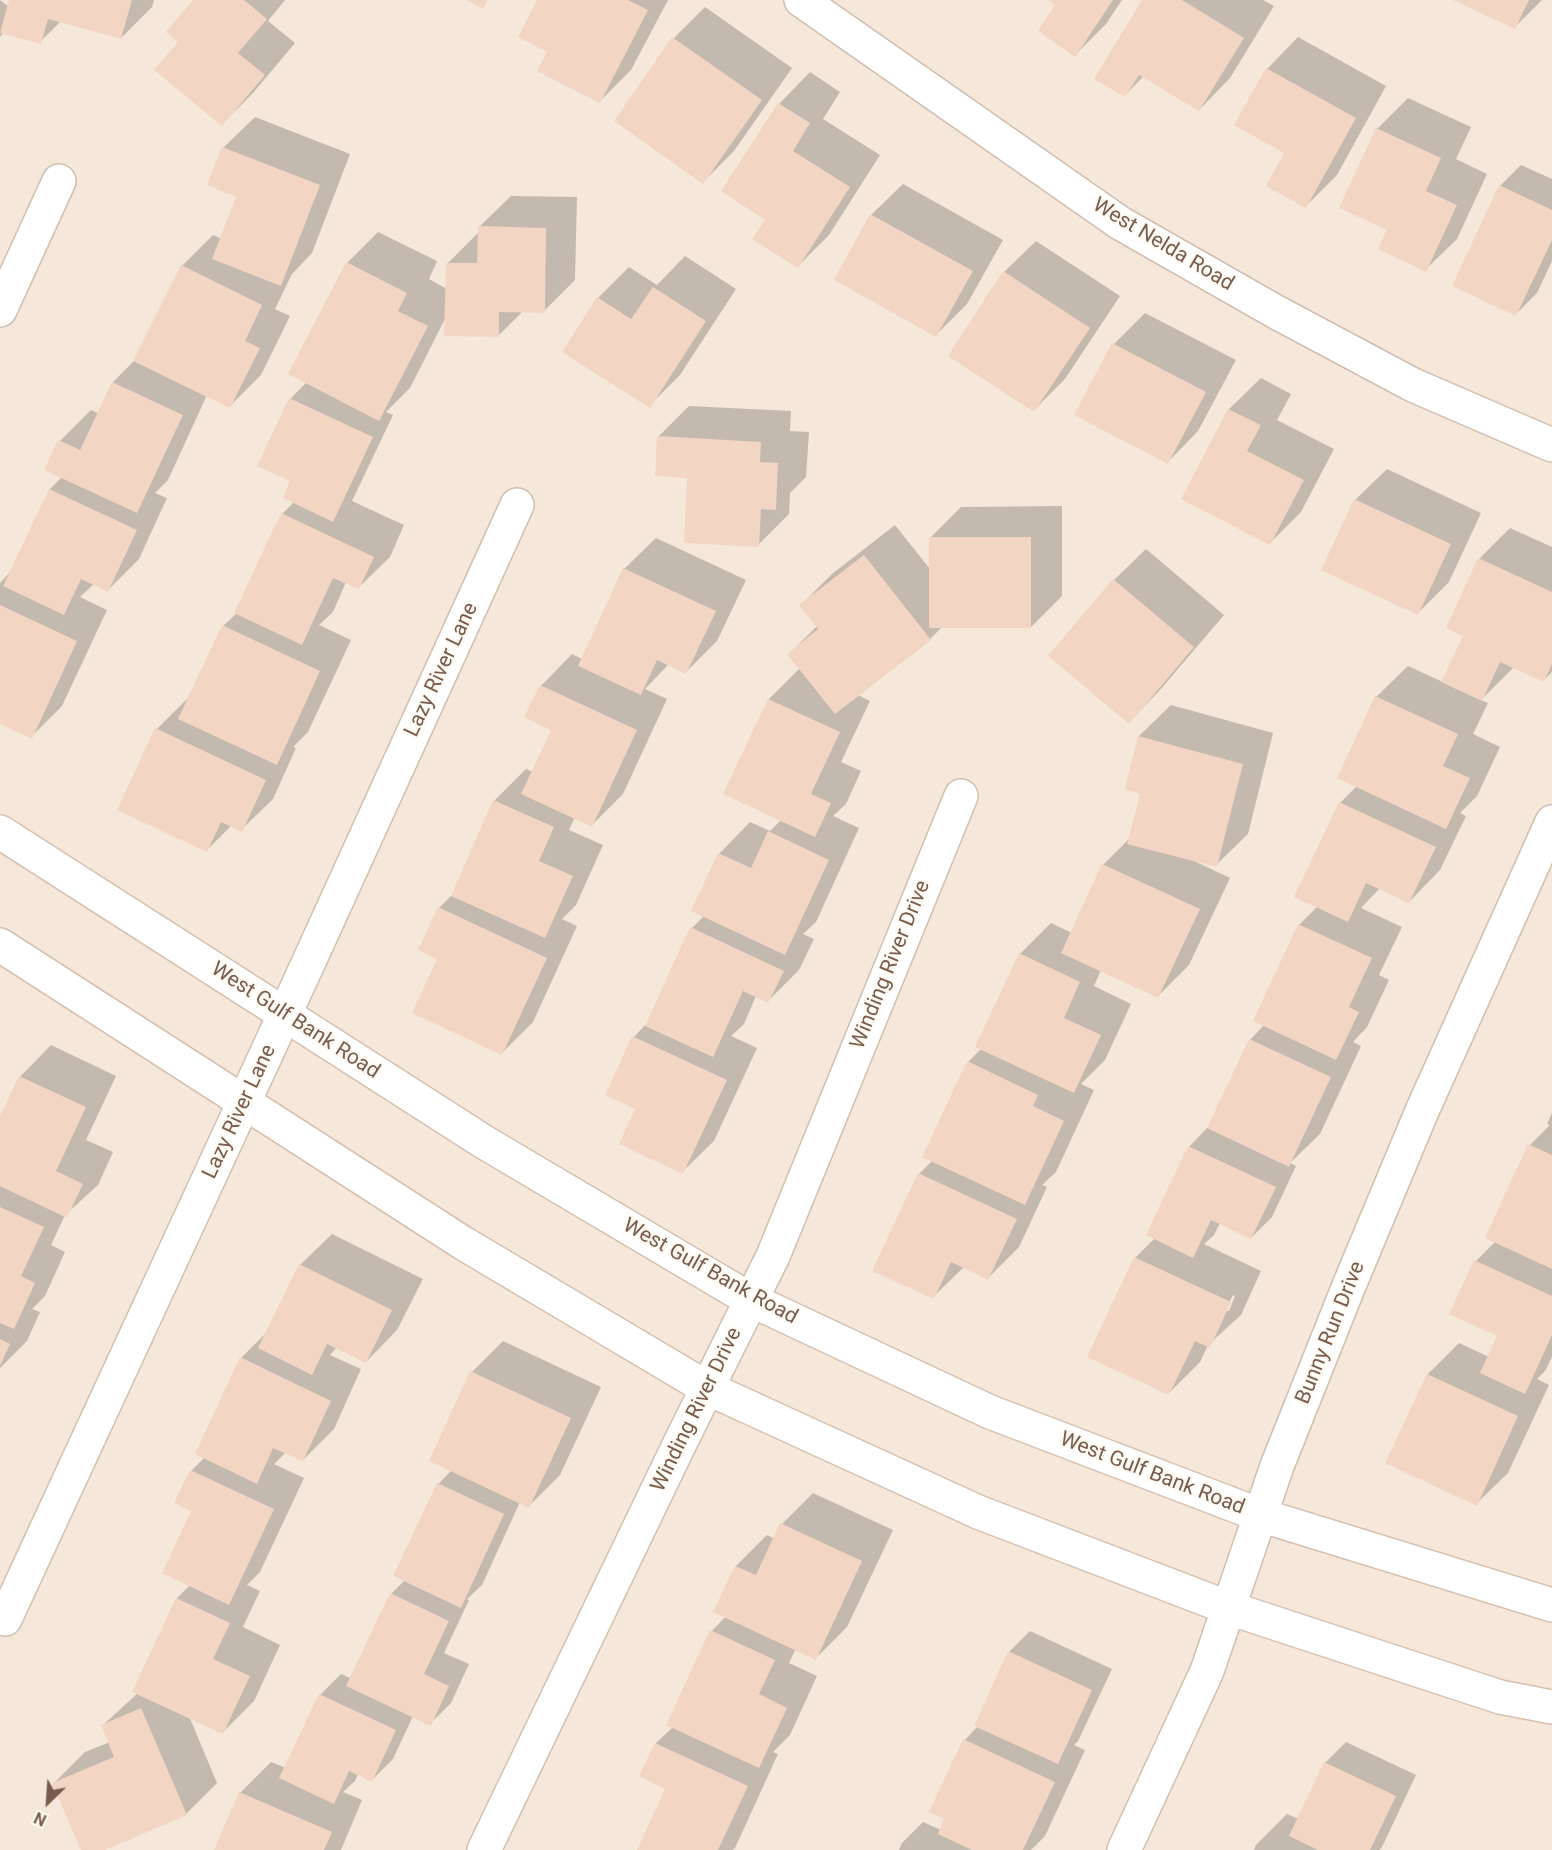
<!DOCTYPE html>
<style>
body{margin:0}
#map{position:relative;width:1552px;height:1850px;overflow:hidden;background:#fdf6ec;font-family:Roboto,sans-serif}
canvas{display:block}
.north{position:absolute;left:18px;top:1772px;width:60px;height:60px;-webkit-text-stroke:4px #fffaf3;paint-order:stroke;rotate:205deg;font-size:16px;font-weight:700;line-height:24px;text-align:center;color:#7a5c4d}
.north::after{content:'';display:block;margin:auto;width:21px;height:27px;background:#7a5c4d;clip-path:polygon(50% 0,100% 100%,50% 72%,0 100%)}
</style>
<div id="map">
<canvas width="1552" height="1850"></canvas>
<div class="north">N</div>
</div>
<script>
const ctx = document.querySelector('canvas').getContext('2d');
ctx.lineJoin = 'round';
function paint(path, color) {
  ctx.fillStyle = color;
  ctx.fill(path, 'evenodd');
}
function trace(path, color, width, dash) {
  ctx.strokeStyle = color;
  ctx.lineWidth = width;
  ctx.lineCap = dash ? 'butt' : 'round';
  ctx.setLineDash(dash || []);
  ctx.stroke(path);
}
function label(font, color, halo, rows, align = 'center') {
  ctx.font = font + ' Roboto,sans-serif';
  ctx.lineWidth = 4.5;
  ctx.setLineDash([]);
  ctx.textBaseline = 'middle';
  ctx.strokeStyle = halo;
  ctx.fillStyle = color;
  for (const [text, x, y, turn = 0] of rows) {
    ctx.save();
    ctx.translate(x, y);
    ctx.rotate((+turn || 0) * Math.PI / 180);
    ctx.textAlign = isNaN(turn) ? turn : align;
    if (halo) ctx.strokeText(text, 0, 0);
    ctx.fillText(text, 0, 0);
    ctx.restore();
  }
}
const residential = new Path2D(`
 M 0,0 L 1552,0 L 1552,1850 L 0,1850 Z`);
const shadow = new Path2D(`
 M 0,0 L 9,7 L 11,0 L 154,0 L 152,7 L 121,38 L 61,21 L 40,42 L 4,32 L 0,37 Z
 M 195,0 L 285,0 L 268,21 L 295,43 L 253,93 L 222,124 L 180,42 Z
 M 539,0 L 668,0 L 631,70 L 600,101 Z
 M 1051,0 L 1122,0 L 1106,24 L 1075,55 L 1058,4 Z
 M 1144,0 L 1263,0 L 1274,6 L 1230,78 L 1199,110 L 1144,76 L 1125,95 Z
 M 1456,0 L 1542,0 L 1515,27 Z
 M 705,7 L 792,68 L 734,151 L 703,182 L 674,38 Z
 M 1298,37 L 1386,86 L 1337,175 L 1306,206 L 1286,152 L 1267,69 Z
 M 810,72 L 840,92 L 823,119 L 880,155 L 829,235 L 798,266 L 767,219 L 779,104 Z
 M 1408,98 L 1471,127 L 1456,159 L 1487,174 L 1457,239 L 1425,270 L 1389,229 L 1377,129 Z
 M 255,117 L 350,154 L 312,253 L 292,274 L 275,309 L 290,316 L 261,375 L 230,406 L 207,395 L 168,480 L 155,493 L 167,498 L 139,559 L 108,590 L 94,584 L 80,597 L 107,610 L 62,706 L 31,737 L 0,723 L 0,583 L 12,570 L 50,489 L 62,477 L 60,441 L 91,410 L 98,413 L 113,382 L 136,359 L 182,266 L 213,235 L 222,239 L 238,196 L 223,148 Z
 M 1521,165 L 1552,179 L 1552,261 L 1537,293 L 1516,314 L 1500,186 Z
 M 903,184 L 1003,240 L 967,304 L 936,335 L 871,215 Z
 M 511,196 L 577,197 L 575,280 L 544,311 L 523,311 L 498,336 L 446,317 L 410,388 L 386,412 L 393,415 L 352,501 L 404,525 L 390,557 L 358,588 L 346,582 L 333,612 L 319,625 L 351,640 L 308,732 L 293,747 L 296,748 L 273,799 L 241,830 L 232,825 L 207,850 L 157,729 L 188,698 L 223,626 L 236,614 L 282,514 L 294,502 L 292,481 L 259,465 L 291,398 L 307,382 L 347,263 L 378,232 L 437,261 L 429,279 L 447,289 L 447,264 L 478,233 L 479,227 Z
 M 1036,241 L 1120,296 L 1065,379 L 1034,410 L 950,355 L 1004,272 Z
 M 685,256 L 736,289 L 680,375 L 649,406 L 598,298 L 629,267 L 657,285 Z
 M 1145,313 L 1236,360 L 1198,431 L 1167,463 L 1076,415 L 1114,344 Z
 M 1261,378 L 1291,394 L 1277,420 L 1334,449 L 1301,512 L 1270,543 L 1183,498 L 1229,409 Z
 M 689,406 L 791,411 L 790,431 L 809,432 L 806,477 L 790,493 L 789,514 L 758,545 L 689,476 L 658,437 Z
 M 1387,469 L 1481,513 L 1449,582 L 1418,613 L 1355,500 Z
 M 1062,506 L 1062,596 L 1031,627 L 942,627 L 930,639 L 858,695 L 870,701 L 841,762 L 861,771 L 846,804 L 833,816 L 859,828 L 816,922 L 803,934 L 814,939 L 799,970 L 768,1001 L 756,996 L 744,1024 L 731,1036 L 757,1048 L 714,1141 L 682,1172 L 637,1108 L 607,1094 L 634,1037 L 649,1021 L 692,928 L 704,916 L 719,854 L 750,822 L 770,831 L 782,819 L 725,793 L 769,699 L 800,668 L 789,654 L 817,626 L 801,605 L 832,574 L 895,525 L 930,569 L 930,538 L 961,507 Z
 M 1510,528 L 1552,547 L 1552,672 L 1544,680 L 1514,667 L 1481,700 L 1488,703 L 1473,734 L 1500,747 L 1477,796 L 1460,813 L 1466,816 L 1440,870 L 1409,902 L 1380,888 L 1361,908 L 1402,927 L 1379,975 L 1389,980 L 1367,1027 L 1353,1042 L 1361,1046 L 1320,1134 L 1290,1163 L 1296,1166 L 1272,1217 L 1251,1238 L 1220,1223 L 1214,1235 L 1204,1244 L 1261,1271 L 1241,1315 L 1208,1345 L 1200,1362 L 1169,1393 L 1135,1258 L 1155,1238 L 1189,1147 L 1209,1126 L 1250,1040 L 1264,1025 L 1299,925 L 1318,906 L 1340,803 L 1357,786 L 1376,697 L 1408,666 L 1443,682 L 1465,636 L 1479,559 ZM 1233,1295 L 1235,1296 L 1229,1311 L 1225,1311 Z
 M 656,538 L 746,580 L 717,641 L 686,672 L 669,664 L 645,689 L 667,699 L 623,794 L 592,825 L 575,817 L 569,830 L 603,845 L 576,905 L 562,919 L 577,926 L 533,1022 L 502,1053 L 439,959 L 439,908 L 453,894 L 495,800 L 526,769 L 533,772 L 553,729 L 541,686 L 572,654 L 582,659 L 624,569 Z
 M 1146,549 L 1224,615 L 1160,690 L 1129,722 L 1114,580 Z
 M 1171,705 L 1273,733 L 1248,834 L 1216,865 L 1192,860 L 1230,878 L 1189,965 L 1158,996 L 1101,970 L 1094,986 L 1131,1004 L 1105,1060 L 1081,1084 L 1094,1090 L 1056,1172 L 1042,1185 L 1047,1187 L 1019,1247 L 988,1278 L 964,1267 L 933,1297 L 919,1174 L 933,1160 L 968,1062 L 982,1048 L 1020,954 L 1051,923 L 1072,933 L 1103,865 L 1130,838 L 1142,792 L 1139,736 Z
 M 51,1045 L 116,1076 L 86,1140 L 113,1152 L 98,1185 L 65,1215 L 51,1245 L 65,1252 L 45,1296 L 32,1309 L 40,1312 L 27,1341 L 0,1368 L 0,1119 L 20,1077 Z
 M 1552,1113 L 1552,1357 L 1545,1371 L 1537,1379 L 1549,1385 L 1508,1473 L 1476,1504 L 1387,1462 L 1428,1374 L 1459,1343 L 1489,1357 L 1499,1335 L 1476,1261 L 1496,1241 L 1530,1145 L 1550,1125 L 1547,1124 Z
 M 332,1234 L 423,1279 L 397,1330 L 366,1362 L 337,1347 L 330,1355 L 361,1369 L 334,1429 L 303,1460 L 286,1452 L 274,1464 L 304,1478 L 260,1572 L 247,1585 L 260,1591 L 243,1627 L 280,1645 L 254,1701 L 223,1732 L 189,1716 L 217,1783 L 186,1814 L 101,1850 L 82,1850 L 54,1783 L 85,1752 L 110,1742 L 103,1725 L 138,1693 L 177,1598 L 190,1585 L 193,1510 L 191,1471 L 205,1457 L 241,1358 L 268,1331 L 300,1265 Z
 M 503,1341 L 601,1387 L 560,1475 L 529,1506 L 520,1502 L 482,1585 L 467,1599 L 469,1600 L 444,1653 L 469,1664 L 451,1703 L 430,1724 L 413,1716 L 393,1759 L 372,1780 L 358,1774 L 355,1781 L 343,1792 L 362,1800 L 341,1850 L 216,1850 L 240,1793 L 271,1762 L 286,1768 L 320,1695 L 341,1674 L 350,1678 L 391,1594 L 405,1580 L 438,1484 L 452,1470 L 472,1372 Z
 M 813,1493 L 893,1530 L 847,1627 L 816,1658 L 796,1648 L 789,1663 L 817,1676 L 790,1735 L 773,1752 L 778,1754 L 735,1848 L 732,1850 L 640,1850 L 667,1788 L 641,1776 L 656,1743 L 673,1727 L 668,1724 L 712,1631 L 726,1616 L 715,1611 L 736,1566 L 767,1535 L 775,1539 L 782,1524 Z
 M 1030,1631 L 1112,1669 L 1078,1741 L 1074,1745 L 1085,1750 L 1045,1836 L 1031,1850 L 899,1850 L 902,1843 L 923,1822 L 941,1830 L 946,1818 L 965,1740 L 978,1726 L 1009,1652 Z
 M 1346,1742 L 1416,1775 L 1382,1847 L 1379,1850 L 1254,1850 L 1256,1845 L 1287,1814 L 1299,1819 L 1325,1763 Z`);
const building = new Path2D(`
 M 9,0 L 132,0 L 121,39 L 48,19 L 41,44 L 0,33 Z
 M 193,0 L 244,0 L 267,19 L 238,53 L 265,75 L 222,126 L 154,70 L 178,42 L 166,32 Z
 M 467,0 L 488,0 L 483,9 Z
 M 537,0 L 628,0 L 648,10 L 600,103 L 537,71 L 547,52 L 518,37 Z
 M 1048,0 L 1113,0 L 1075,57 L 1038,31 L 1055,5 Z
 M 1142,0 L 1182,0 L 1244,38 L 1199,111 L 1139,75 L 1125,97 L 1094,79 Z
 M 1453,0 L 1529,0 L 1515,29 Z
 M 672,37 L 762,100 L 703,184 L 614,121 Z
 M 1266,68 L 1356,118 L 1306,208 L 1266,186 L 1284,153 L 1234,125 Z
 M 778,103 L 810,123 L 793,151 L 850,187 L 798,268 L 752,239 L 765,220 L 721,191 Z
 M 1376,128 L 1441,158 L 1426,191 L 1457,205 L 1426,272 L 1378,249 L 1387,230 L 1339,208 Z
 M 222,147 L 320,185 L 281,286 L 212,259 L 236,197 L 207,185 Z
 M 1499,185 L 1552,210 L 1552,240 L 1516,316 L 1452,286 Z
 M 870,214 L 973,271 L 936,337 L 834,280 Z
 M 478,226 L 546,228 L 545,313 L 499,312 L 499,337 L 444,336 L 446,263 L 477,263 Z
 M 346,262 L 407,293 L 398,311 L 428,326 L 379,421 L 288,374 Z
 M 181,265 L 262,305 L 245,341 L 260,348 L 230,408 L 133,361 Z
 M 1003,271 L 1090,328 L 1034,412 L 948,356 Z
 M 653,287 L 706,321 L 650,408 L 562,352 L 597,297 L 631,319 Z
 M 1112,343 L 1206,392 L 1168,464 L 1074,415 Z
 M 112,382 L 183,415 L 137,513 L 44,470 L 58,440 L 80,450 Z
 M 289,398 L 373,437 L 333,522 L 283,498 L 290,481 L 257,466 Z
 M 1228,409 L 1261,425 L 1247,451 L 1304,480 L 1270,545 L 1181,499 Z
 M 657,436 L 761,442 L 760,462 L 778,463 L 776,510 L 761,509 L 759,547 L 684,543 L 687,478 L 655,476 Z
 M 49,489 L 137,530 L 108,592 L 81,579 L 64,615 L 3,586 Z
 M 1354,499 L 1451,544 L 1418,615 L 1321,570 Z
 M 281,513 L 374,557 L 359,589 L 333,578 L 302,645 L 234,613 Z
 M 929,537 L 1031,537 L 1031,628 L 929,628 Z
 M 864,555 L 931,640 L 835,714 L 787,654 L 818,629 L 799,605 Z
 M 1478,558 L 1552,592 L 1552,664 L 1544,682 L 1500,662 L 1482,701 L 1441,682 L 1463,636 L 1446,628 Z
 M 623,568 L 716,611 L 686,674 L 657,660 L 641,695 L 578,666 Z
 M 1113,579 L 1194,647 L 1129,724 L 1048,656 Z
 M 0,605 L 77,641 L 32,739 L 0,724 Z
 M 222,625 L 320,671 L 277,765 L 178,719 Z
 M 540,685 L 637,730 L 592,827 L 521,794 L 551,730 L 524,717 Z
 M 1375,696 L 1458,734 L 1443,766 L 1470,778 L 1446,829 L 1337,778 Z
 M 768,699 L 840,732 L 811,794 L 831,803 L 815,837 L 723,794 Z
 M 155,728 L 266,780 L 242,832 L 221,822 L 207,852 L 117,810 Z
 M 1138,736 L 1243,764 L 1217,867 L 1127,844 L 1140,794 L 1125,789 Z
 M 493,800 L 554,827 L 539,861 L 573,876 L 545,938 L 451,896 Z
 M 1339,802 L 1436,847 L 1409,903 L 1366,883 L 1348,922 L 1294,897 Z
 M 768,831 L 829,860 L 785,955 L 691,911 L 718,853 L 751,868 Z
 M 1102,864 L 1200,909 L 1158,998 L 1061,953 Z
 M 438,907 L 547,958 L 502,1055 L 412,1013 L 437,959 L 418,950 Z
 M 1298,924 L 1372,958 L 1349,1007 L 1359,1012 L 1336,1060 L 1253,1021 Z
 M 690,927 L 784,971 L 768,1003 L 743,991 L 713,1057 L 645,1026 Z
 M 1019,953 L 1080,982 L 1064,1018 L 1101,1035 L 1074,1093 L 975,1047 Z
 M 632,1036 L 727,1080 L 683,1174 L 619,1144 L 635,1109 L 605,1095 Z
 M 1249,1039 L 1331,1077 L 1289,1167 L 1207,1128 Z
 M 967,1061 L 1038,1095 L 1033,1106 L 1064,1121 L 1025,1205 L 922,1157 Z
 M 19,1076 L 86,1107 L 56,1171 L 83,1184 L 67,1218 L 0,1186 L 0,1116 Z
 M 1528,1144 L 1552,1155 L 1552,1269 L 1485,1238 Z
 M 1188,1146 L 1276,1187 L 1251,1239 L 1211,1220 L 1193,1258 L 1146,1235 Z
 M 918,1173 L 1017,1219 L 988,1280 L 951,1262 L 934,1299 L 872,1271 Z
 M 0,1207 L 44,1227 L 21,1276 L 35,1283 L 14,1329 L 0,1323 Z
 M 1134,1257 L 1231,1302 L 1210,1348 L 1195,1341 L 1169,1395 L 1087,1357 Z
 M 1474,1260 L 1552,1296 L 1552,1335 L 1525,1394 L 1480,1373 L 1497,1336 L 1449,1314 Z
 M 299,1264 L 392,1310 L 366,1363 L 327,1344 L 312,1375 L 258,1348 Z
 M 0,1339 L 10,1344 L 0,1366 Z
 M 240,1357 L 331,1401 L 303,1461 L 273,1448 L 257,1484 L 195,1454 Z
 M 470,1371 L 571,1418 L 529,1508 L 429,1461 Z
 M 1427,1374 L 1518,1416 L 1477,1506 L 1385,1463 Z
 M 190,1470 L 274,1509 L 229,1605 L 162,1573 L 191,1511 L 174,1503 Z
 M 437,1483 L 504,1514 L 461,1608 L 393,1576 Z
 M 780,1523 L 862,1561 L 816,1660 L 713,1612 L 735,1566 L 756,1575 Z
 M 390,1593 L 449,1621 L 424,1674 L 449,1686 L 431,1726 L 346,1686 Z
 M 176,1598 L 230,1623 L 213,1659 L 250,1676 L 223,1734 L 132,1692 Z
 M 710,1630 L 775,1660 L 759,1694 L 787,1708 L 759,1768 L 666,1725 Z
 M 1008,1651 L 1092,1690 L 1058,1764 L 974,1726 Z
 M 319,1694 L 396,1730 L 372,1782 L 349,1771 L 334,1804 L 279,1778 Z
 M 141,1708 L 187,1815 L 105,1850 L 81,1850 L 52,1783 L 114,1757 L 101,1725 Z
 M 963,1739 L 1055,1782 L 1023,1850 L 972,1850 L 938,1834 L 944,1819 L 929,1812 Z
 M 655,1743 L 748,1786 L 718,1850 L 637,1850 L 665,1789 L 639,1776 Z
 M 1324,1762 L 1396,1796 L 1370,1850 L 1318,1850 L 1289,1836 Z
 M 239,1792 L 332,1832 L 324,1850 L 214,1850 Z`);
const street = new Path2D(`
 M 801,0 L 1120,223 L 1276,312 L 1413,385 L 1552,445
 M 0,310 L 59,181
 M 5,1619 L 306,968 L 517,505
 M 484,1850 L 681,1441 L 773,1256 L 961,796
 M 1124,1850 L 1207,1671 L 1277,1466 L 1348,1288 L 1422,1111 L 1552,822`);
const secondary = new Path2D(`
 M 0,832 L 484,1142 L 751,1300 L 990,1412 L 1260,1515 L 1552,1605
 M 0,945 L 463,1243 L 707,1388 L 978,1512 L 1229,1608 L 1500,1697 L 1552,1707`);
const streetNames = [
 ["West Nelda Road",1163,245,31],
 ["Lazy River Lane",442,670,-65],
 ["Winding River Drive",891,965,-68],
 ["West Gulf Bank Road",295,1021,33],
 ["Lazy River Lane",240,1112,-65],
 ["West Gulf Bank Road",710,1272,29],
 ["Bunny Run Drive",1331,1333,-68],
 ["Winding River Drive",697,1410,-64],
 ["West Gulf Bank Road",1152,1474,21]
];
paint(residential, '#f5e8da');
paint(shadow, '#0003');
paint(building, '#f3d5c3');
trace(street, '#d1beb0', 36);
trace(secondary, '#d6c0b0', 36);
trace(street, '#fff', 33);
trace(secondary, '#fff', 33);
label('21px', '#7a5c4d', '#fffaf3', streetNames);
</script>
